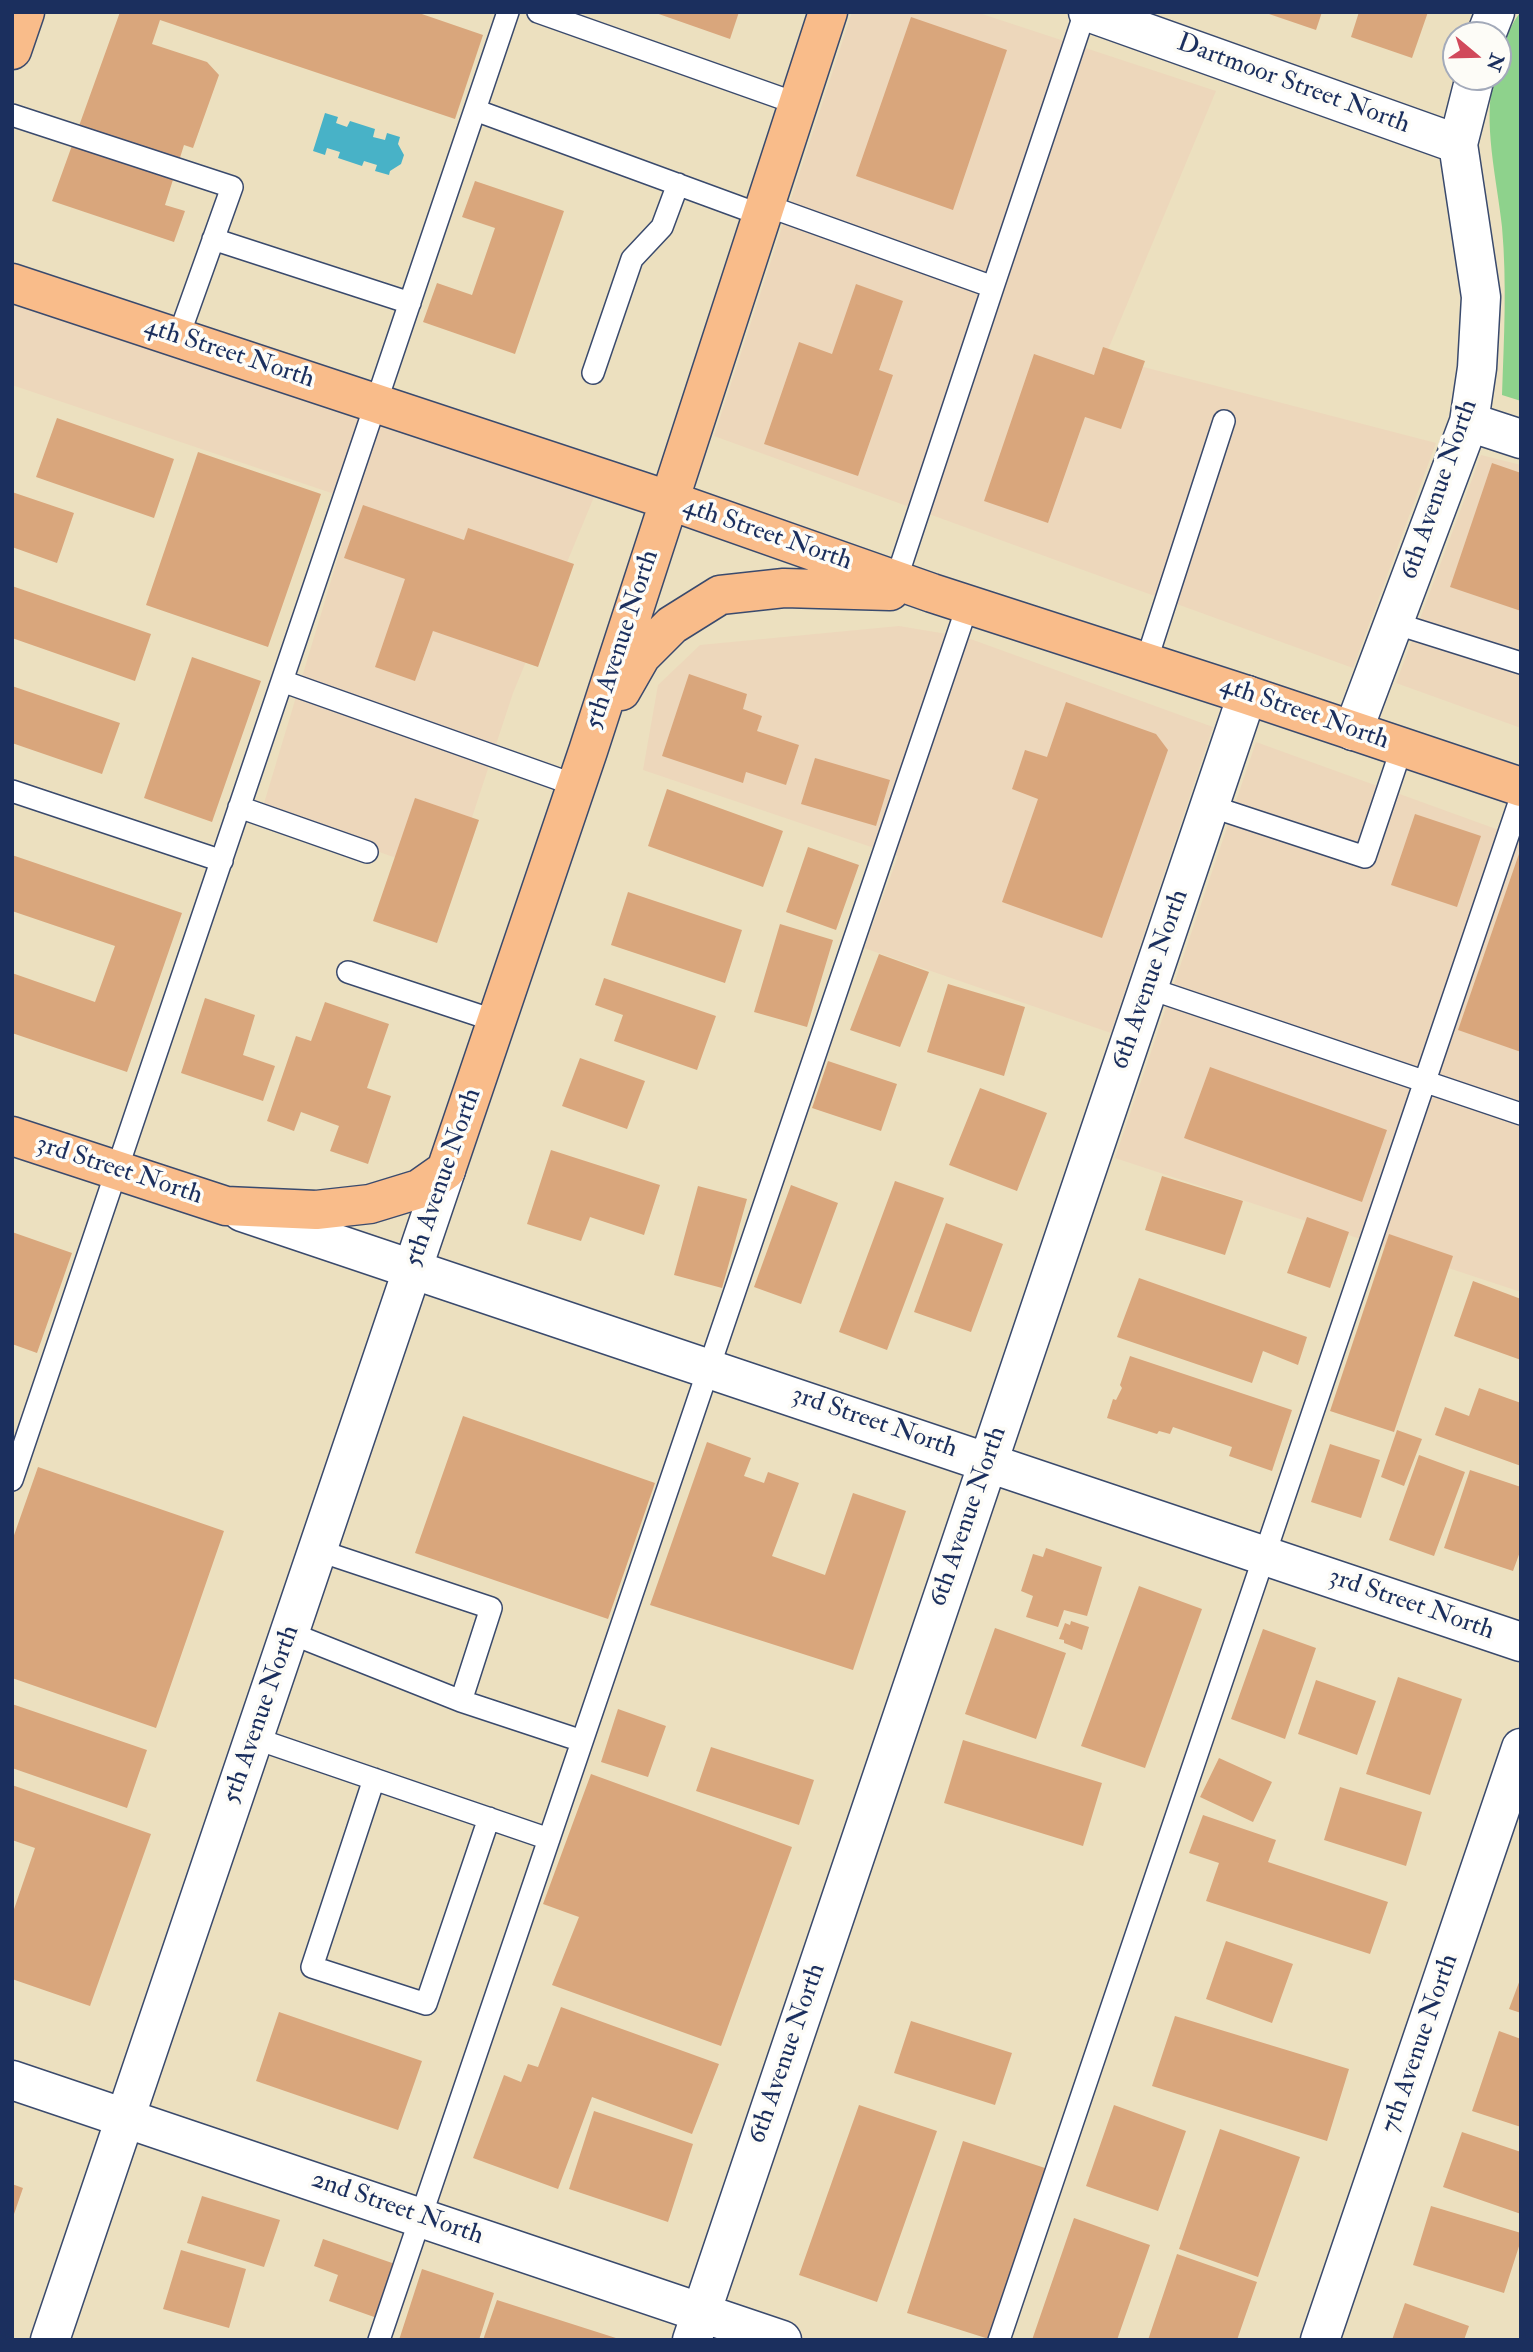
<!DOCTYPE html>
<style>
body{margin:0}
#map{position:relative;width:1533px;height:2352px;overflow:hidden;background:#ece0bf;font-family:"IM FELL Double Pica",serif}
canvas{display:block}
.frame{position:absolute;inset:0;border:14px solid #1b2f5e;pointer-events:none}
.north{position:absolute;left:1442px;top:21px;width:70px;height:70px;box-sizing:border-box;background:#fdfcf7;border:2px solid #a3aaba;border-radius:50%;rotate:109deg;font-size:19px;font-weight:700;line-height:28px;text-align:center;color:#1b2f5e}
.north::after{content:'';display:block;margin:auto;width:24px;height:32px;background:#d1495b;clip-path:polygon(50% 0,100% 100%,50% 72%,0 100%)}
</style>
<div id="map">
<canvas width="1533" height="2352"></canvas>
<div class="frame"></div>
<div class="north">N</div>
</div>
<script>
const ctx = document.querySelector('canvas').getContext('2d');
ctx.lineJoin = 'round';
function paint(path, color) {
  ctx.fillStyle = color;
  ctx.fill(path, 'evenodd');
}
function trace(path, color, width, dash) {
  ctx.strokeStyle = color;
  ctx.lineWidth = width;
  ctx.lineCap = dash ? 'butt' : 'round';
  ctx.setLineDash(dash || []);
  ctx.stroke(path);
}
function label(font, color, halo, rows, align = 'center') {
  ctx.font = font + ' "IM FELL Double Pica",serif';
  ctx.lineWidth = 7;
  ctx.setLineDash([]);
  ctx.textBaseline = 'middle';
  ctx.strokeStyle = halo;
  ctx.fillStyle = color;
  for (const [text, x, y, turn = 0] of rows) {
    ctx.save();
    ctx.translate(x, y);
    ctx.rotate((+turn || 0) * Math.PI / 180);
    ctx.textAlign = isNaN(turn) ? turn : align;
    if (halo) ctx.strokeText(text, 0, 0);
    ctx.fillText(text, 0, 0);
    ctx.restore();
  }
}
const built = new Path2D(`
 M 852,12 L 976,12 L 1216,91 L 1105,357 L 1436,443 L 1353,668 L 714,436 Z
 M 12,304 L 594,497 L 513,693 L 452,878 L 262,810 L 355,501 L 12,385 Z
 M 1481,455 L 1521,465 L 1521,728 L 1396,683 Z
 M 899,626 L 965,637 L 1213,727 L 1111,1033 L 864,948 L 898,856 L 643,770 L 658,685 L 700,645 Z
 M 1256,742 L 1521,838 L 1521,1292 L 1115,1158 Z`);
const green = new Path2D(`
 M 1521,12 L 1521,401 L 1502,395 C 1504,339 1507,283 1502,227 C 1498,185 1481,117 1495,77 L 1498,77 C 1498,58 1508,26 1521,12 Z`);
const water = new Path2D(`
 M 325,113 L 338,117 L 336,123 L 347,127 L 350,121 L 375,129 L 373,137 L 385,140 L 387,133 L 400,137 L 398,144 L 404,155 L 401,164 L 390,171 L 389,175 L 375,171 L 377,165 L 364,161 L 362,166 L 338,158 L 340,152 L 327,148 L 325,155 L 313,151 Z`);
const building = new Path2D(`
 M 120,12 L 416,12 L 483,35 L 455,119 L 160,20 L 152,44 L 207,62 L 219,75 L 193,148 L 184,145 L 165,205 L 185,211 L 174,242 L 52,201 Z
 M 653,12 L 739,12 L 730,39 Z
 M 1270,12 L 1322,12 L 1316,30 L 1269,14 Z
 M 1359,12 L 1428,12 L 1412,58 L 1351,37 Z
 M 911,17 L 1007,50 L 953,210 L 856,176 Z
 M 475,181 L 564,211 L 515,354 L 423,322 L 437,283 L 472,295 L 495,228 L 462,217 Z
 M 856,284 L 903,301 L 879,370 L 893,375 L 858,476 L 764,444 L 799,342 L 832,354 Z
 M 1103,347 L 1145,361 L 1121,429 L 1085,417 L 1048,523 L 984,501 L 1034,354 L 1094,375 Z
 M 57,418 L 174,459 L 154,518 L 36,477 Z
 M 198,452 L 321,494 L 268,647 L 146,605 Z
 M 1492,463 L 1521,473 L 1521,611 L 1450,587 Z
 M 12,492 L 74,513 L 57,563 L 12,547 Z
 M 363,505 L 464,540 L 468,528 L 574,564 L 538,667 L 433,631 L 415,681 L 375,667 L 405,579 L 344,558 Z
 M 12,586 L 151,634 L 135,681 L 12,638 Z
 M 192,657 L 261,681 L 212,822 L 144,798 Z
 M 689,674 L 747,694 L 743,709 L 762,716 L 757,731 L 799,745 L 786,785 L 746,772 L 743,783 L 662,756 Z
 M 12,686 L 120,723 L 102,774 L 12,743 Z
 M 1066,702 L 1156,734 L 1168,750 L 1102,938 L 1002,902 L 1038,799 L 1012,789 L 1025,750 L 1047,757 Z
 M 815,758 L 890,780 L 876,826 L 801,804 Z
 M 667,789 L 783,831 L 763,887 L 648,846 Z
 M 415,798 L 479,820 L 437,943 L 373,921 Z
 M 1415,814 L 1481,836 L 1457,907 L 1391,885 Z
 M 808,847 L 859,865 L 836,930 L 786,912 Z
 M 1521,848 L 1521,1052 L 1458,1030 Z
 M 12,855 L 182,913 L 127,1072 L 12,1033 L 12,973 L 95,1002 L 115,946 L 12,911 Z
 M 628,892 L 742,930 L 725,983 L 611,945 Z
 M 780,924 L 833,940 L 807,1027 L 754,1012 Z
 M 879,954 L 929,972 L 900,1047 L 850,1030 Z
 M 604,978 L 716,1016 L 697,1070 L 614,1041 L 623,1015 L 595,1005 Z
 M 948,984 L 1025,1007 L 1004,1076 L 927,1052 Z
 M 205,998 L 255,1015 L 243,1055 L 275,1066 L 263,1101 L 181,1073 Z
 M 325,1002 L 389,1024 L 367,1088 L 391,1096 L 368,1164 L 330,1151 L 339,1126 L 301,1112 L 294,1131 L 267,1121 L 296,1036 L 311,1041 Z
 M 580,1058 L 645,1081 L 627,1129 L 562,1106 Z
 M 828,1061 L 897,1084 L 881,1131 L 812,1108 Z
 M 1210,1067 L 1387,1130 L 1362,1202 L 1184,1138 Z
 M 980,1088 L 1047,1113 L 1017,1191 L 949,1165 Z
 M 551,1150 L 660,1185 L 644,1235 L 590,1217 L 581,1241 L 527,1224 Z
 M 1162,1176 L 1243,1201 L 1225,1255 L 1145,1230 Z
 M 895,1181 L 944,1198 L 887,1350 L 839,1332 Z
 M 791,1185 L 838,1203 L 801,1304 L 754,1287 Z
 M 698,1186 L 747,1199 L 722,1288 L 674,1275 Z
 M 1307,1217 L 1349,1232 L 1330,1288 L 1287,1273 Z
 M 946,1223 L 1003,1244 L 971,1332 L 914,1312 Z
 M 12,1232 L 72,1253 L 37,1353 L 12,1344 Z
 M 1389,1234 L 1453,1256 L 1394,1432 L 1330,1411 Z
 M 1139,1278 L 1307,1337 L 1298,1365 L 1263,1351 L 1252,1383 L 1117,1337 Z
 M 1473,1281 L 1521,1299 L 1521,1360 L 1454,1336 Z
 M 1130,1356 L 1292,1410 L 1272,1471 L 1229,1456 L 1232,1447 L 1173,1427 L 1170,1434 L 1159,1431 L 1157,1434 L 1107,1418 L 1113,1399 L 1116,1400 L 1122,1388 L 1120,1385 Z
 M 1479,1388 L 1521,1403 L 1521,1466 L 1435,1435 L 1445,1407 L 1469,1416 Z
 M 463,1416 L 655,1483 L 608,1619 L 415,1553 Z
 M 1397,1430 L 1422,1439 L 1404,1486 L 1381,1477 Z
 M 707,1442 L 751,1458 L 744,1476 L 764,1483 L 768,1472 L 799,1483 L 772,1556 L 825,1575 L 853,1493 L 906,1511 L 853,1670 L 650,1605 Z
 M 1330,1444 L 1380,1460 L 1361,1518 L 1311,1502 Z
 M 1419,1455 L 1465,1472 L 1434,1556 L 1389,1540 Z
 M 38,1467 L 224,1531 L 156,1728 L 12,1678 L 12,1541 Z
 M 1470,1470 L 1521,1487 L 1521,1549 L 1513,1571 L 1444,1548 Z
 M 1046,1548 L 1102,1567 L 1087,1616 L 1064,1610 L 1058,1627 L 1026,1617 L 1033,1596 L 1021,1591 L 1033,1554 L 1043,1557 Z
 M 1139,1586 L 1202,1609 L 1145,1768 L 1081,1746 Z
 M 1071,1621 L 1089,1627 L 1082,1650 L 1064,1643 L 1064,1640 L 1059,1639 L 1065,1623 L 1070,1625 Z
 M 995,1628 L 1066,1653 L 1036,1739 L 965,1714 Z
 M 1263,1629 L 1316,1648 L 1285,1739 L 1231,1719 Z
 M 1398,1677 L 1462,1699 L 1430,1795 L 1366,1774 Z
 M 1316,1680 L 1376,1701 L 1357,1755 L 1298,1734 Z
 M 12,1704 L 147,1750 L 127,1808 L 12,1768 Z
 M 618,1709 L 666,1726 L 648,1777 L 601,1762 Z
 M 963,1740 L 1102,1783 L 1083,1846 L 944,1803 Z
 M 711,1747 L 814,1780 L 799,1825 L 696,1791 Z
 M 1219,1758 L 1272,1782 L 1253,1822 L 1200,1797 Z
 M 591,1774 L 792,1847 L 721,2046 L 552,1985 L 579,1917 L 543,1904 Z
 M 12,1785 L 151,1834 L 90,2006 L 12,1979 L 12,1915 L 35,1848 L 12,1840 Z
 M 1340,1787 L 1422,1812 L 1406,1866 L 1324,1840 Z
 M 1203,1815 L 1276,1840 L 1268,1862 L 1388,1902 L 1370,1954 L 1206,1901 L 1219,1863 L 1189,1853 Z
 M 1226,1941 L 1293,1964 L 1272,2023 L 1206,1999 Z
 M 1521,1977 L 1521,2013 L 1509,2009 Z
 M 561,2007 L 719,2064 L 692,2134 L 592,2097 L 558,2189 L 473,2158 L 504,2075 L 521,2082 L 528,2064 L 538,2067 Z
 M 279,2012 L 422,2061 L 398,2130 L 256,2081 Z
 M 1175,2016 L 1349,2069 L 1327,2141 L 1152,2086 Z
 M 911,2021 L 1012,2053 L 995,2105 L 894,2073 Z
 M 1499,2031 L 1521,2039 L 1521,2127 L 1472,2111 Z
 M 859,2105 L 937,2131 L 877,2302 L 799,2275 Z
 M 1114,2105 L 1186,2131 L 1158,2211 L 1086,2186 Z
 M 594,2111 L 693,2144 L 668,2222 L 569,2189 Z
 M 1220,2129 L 1300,2157 L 1258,2277 L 1179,2249 Z
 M 1462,2132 L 1521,2152 L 1521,2214 L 1443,2187 Z
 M 963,2141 L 1048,2169 L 992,2340 L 907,2313 Z
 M 12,2184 L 23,2188 L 13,2217 L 12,2217 Z
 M 202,2196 L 280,2220 L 264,2267 L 187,2243 Z
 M 1431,2206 L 1521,2233 L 1521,2240 L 1504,2293 L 1413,2265 Z
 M 1074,2218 L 1150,2245 L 1117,2340 L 1032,2340 Z
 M 323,2239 L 395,2264 L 377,2318 L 329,2301 L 338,2275 L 314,2266 Z
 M 181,2250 L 246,2269 L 229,2328 L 163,2309 Z
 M 1177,2254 L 1257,2282 L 1237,2340 L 1148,2340 Z
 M 422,2269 L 494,2293 L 479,2340 L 399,2340 Z
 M 497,2300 L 619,2339 L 618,2340 L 483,2340 Z
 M 1405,2303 L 1469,2326 L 1464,2340 L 1392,2340 Z`);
const service = new Path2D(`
 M 538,12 L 798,104
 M 475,110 L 761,215
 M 12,115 L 232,187 L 178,338
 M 765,205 L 993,287 L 1085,12
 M 213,239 L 410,303
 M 593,373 L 632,259 L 662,227 L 678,184
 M 896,580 L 993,287
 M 1394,623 L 1521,663
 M 1146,662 L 1224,421
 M 282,681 L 575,785
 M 12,791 L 222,861
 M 1210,806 L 1365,857 L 1402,747
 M 239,807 L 367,852
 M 348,972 L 496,1021
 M 1148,988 L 1521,1114
 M 12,1480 L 508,12
 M 317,1550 L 491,1608 L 461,1701
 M 290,1633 L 461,1701 L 582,1741
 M 254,1738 L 549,1839
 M 374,1779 L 312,1967 L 426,2004 L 489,1818
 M 379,2340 L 968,604
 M 999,2340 L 1521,797`);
const minor = new Path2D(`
 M 1088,12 L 1458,144
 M 1486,35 L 1495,12
 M 1469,422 L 1521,439
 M 1353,731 L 1469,422 L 1477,368 L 1481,297 L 1458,144 L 1475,77
 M 242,1212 L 1521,1642
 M 12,2080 L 782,2340
 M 692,2340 L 1247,695
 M 1320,2340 L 1521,1748`);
const tertiary = new Path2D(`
 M 50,2340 L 446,1170`);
const primary = new Path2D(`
 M 12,50 L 25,12
 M 12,283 L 668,500 L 932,593 L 1247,695 L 1521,787
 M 621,691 L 641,656 L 672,625 L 720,595 L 784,588 L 890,591
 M 12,1136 L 226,1206 L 316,1210 L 370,1204 L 419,1189 L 446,1170 L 588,751 L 828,12`);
const streetNames = [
 ["Dartmoor Street North",1293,85,20],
 ["4th Street North",229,354,18],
 ["6th Avenue North",1440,490,-71],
 ["4th Street North",767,535,19],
 ["5th Avenue North",623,640,-72],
 ["4th Street North",1304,714,19],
 ["6th Avenue North",1151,980,-71],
 ["3rd Street North",119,1171,18],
 ["5th Avenue North",444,1178,-71],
 ["3rd Street North",874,1423,19],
 ["6th Avenue North",969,1517,-71],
 ["3rd Street North",1411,1605,19],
 ["5th Avenue North",262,1715,-71],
 ["7th Avenue North",1421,2044,-71],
 ["6th Avenue North",788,2054,-71],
 ["2nd Street North",397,2209,19]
];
paint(built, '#edd7bb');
paint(green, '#8ed28c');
paint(water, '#48b2c7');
paint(building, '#d9a67c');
trace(service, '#3a4a6d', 24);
trace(minor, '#3a4a6d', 41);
trace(tertiary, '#3a4a6d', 41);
trace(primary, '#3a4a6d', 41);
trace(service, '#fff', 21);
trace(minor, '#fff', 38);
trace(tertiary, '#fff', 38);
trace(primary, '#f9bc8a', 38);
label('26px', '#1b2f5e', '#fdfcf7', streetNames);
</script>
